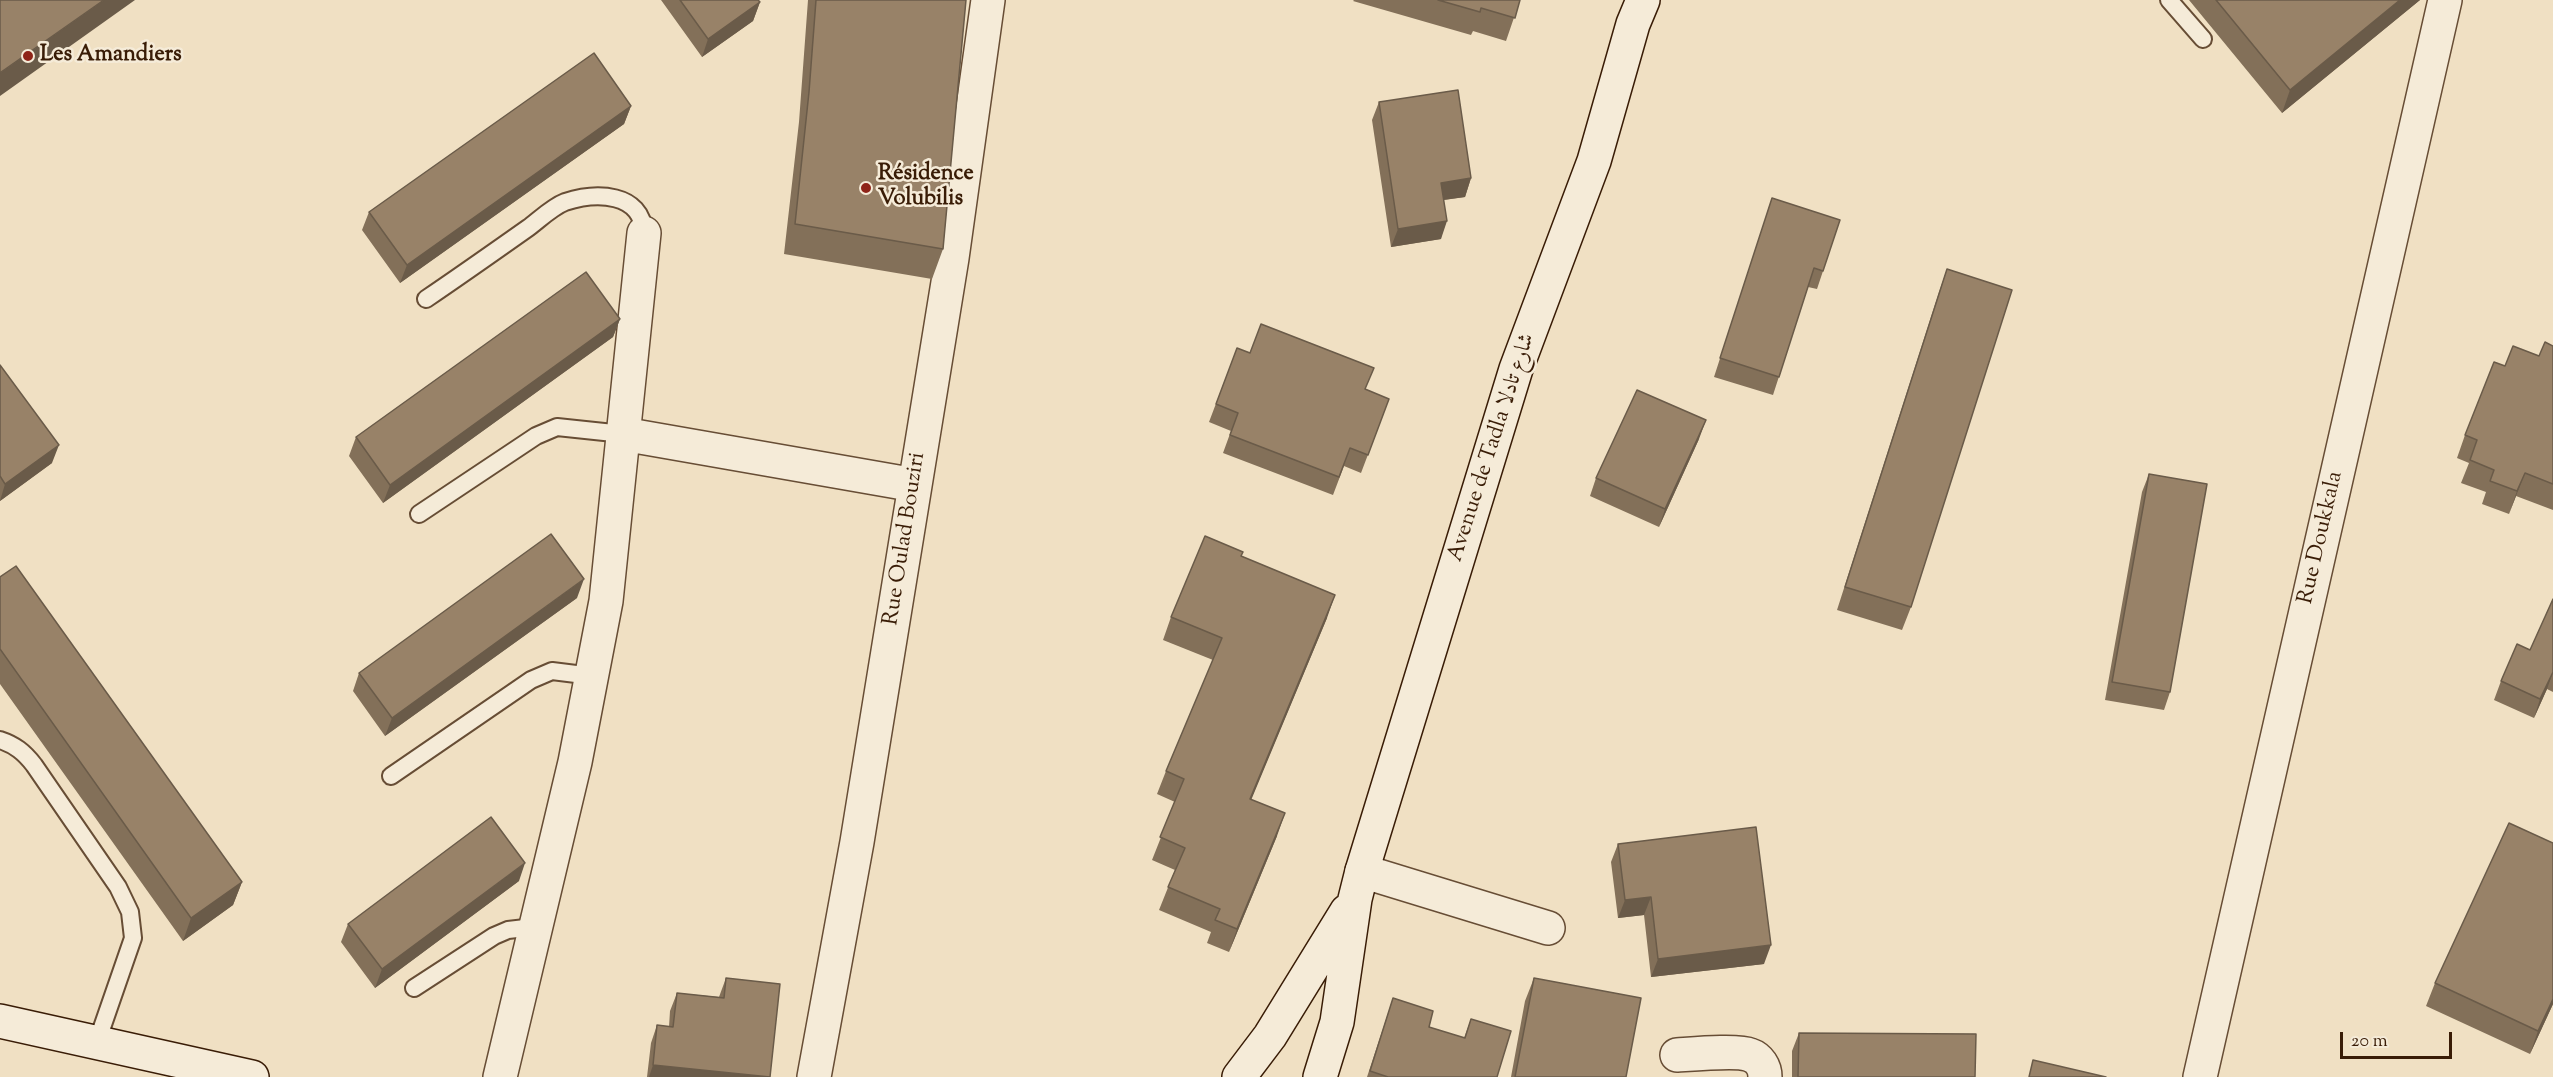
<!DOCTYPE html>
<meta charset="utf-8">
<style>
body{margin:0}
#map{position:relative;width:2553px;height:1077px;overflow:hidden;background:#f0e0c3;font-family:"Sorts Mill Goudy",serif}
canvas{display:block}
.scale{position:absolute;left:2340px;top:1032px;width:112px;height:27px;box-sizing:border-box;border:3px solid #391c06;border-top:0;padding-left:8px;font-size:18px;line-height:21px;white-space:nowrap;color:#391c06;-webkit-text-stroke:4px #f5ebd8;paint-order:stroke}
</style>
<div id="map">
<canvas width="2553" height="1077"></canvas>
<div class="scale">20 m</div>
</div>
<script>
const ctx = document.querySelector('canvas').getContext('2d');
ctx.lineJoin = 'round';
function trace(path, color, width, dash) {
  ctx.strokeStyle = color;
  ctx.lineWidth = width;
  ctx.lineCap = dash ? 'butt' : 'round';
  ctx.setLineDash(dash || []);
  ctx.stroke(path);
}
function paint(path, color) {
  ctx.fillStyle = color;
  ctx.fill(path, 'evenodd');
}
function label(font, color, halo, rows, align = 'center') {
  ctx.font = font + ' "Sorts Mill Goudy",Amiri,serif';
  ctx.lineWidth = 5;
  ctx.setLineDash([]);
  ctx.textBaseline = 'middle';
  ctx.strokeStyle = halo;
  ctx.fillStyle = color;
  for (const [text, x, y, turn = 0] of rows) {
    ctx.save();
    ctx.translate(x, y);
    ctx.rotate((+turn || 0) * Math.PI / 180);
    ctx.textAlign = isNaN(turn) ? turn : align;
    if (halo) ctx.strokeText(text, 0, 0);
    ctx.fillText(text, 0, 0);
    ctx.restore();
  }
}
const service = new Path2D(`
 M 2169,0 L 2203,39
 M 426,299 C 460,276 494,252 528,228 C 539,220 552,207 565,202 C 596,192 642,192 644,233
 M 419,514 L 536,436 L 557,427 L 623,434
 M 0,740 C 15,745 24,752 34,765 L 118,887 L 130,912 L 133,938 L 97,1042
 M 391,776 L 531,680 L 552,671 L 592,676
 M 414,988 L 494,936 L 508,930 L 534,927`);
const minor = new Path2D(`
 M 623,434 L 915,485
 M 1362,871 L 1548,928
 M 1677,1055 C 1693,1054 1738,1050 1750,1055 C 1759,1058 1765,1067 1765,1077
 M 500,1077 L 575,762 L 606,601 L 644,233
 M 814,1077 L 857,842 L 952,258 L 988,0
 M 2200,1077 L 2445,0`);
const secondary = new Path2D(`
 M 0,1021 L 252,1077
 M 1239,1077 L 1270,1036 L 1347,911
 M 1320,1077 L 1337,1022 L 1355,899 L 1362,871 L 1516,369 L 1594,161 L 1633,24 L 1643,0`);
const wall = new Path2D(`
 M 661,0 L 758,0 L 760,2 L 753,21 L 702,57 Z
 M 808,0 L 966,0 L 943,249 L 932,279 L 784,254 L 799,122 Z
 M 1354,0 L 1520,0 L 1506,41 L 1473,31 L 1471,35 L 1353,1 Z
 M 2189,0 L 2420,0 L 2282,113 Z
 M 1379,102 L 1471,178 L 1465,197 L 1444,200 L 1441,239 L 1391,247 L 1372,120 Z
 M 631,106 L 624,124 L 400,283 L 362,230 L 369,212 Z
 M 1772,198 L 1823,271 L 1817,289 L 1808,287 L 1773,395 L 1714,377 Z
 M 1947,269 L 1911,607 L 1902,630 L 1837,610 L 1939,292 Z
 M 620,319 L 613,337 L 383,503 L 349,456 L 356,437 Z
 M 2553,346 L 2553,510 L 2516,496 L 2509,514 L 2482,504 L 2486,492 L 2461,483 L 2469,463 L 2457,458 L 2465,435 L 2505,366 L 2539,356 Z
 M 1237,348 L 1250,353 L 1366,390 L 1389,399 L 1361,473 L 1344,466 L 1333,495 L 1223,453 L 1231,431 L 1209,422 Z
 M 0,365 L 52,463 L 0,501 Z
 M 1699,439 L 1659,527 L 1590,496 L 1596,478 Z
 M 2149,474 L 2170,692 L 2164,710 L 2105,700 L 2142,492 Z
 M 1242,556 L 1327,618 L 1251,799 L 1277,836 L 1229,952 L 1207,943 L 1211,932 L 1159,910 L 1175,870 L 1152,860 L 1175,802 L 1157,794 L 1166,771 L 1213,660 L 1163,640 L 1171,617 Z
 M 0,577 L 242,882 L 233,905 L 183,941 L 0,684 Z
 M 577,598 L 385,736 L 353,691 L 359,673 Z
 M 2553,599 L 2553,692 L 2547,689 L 2534,718 L 2494,700 L 2501,681 L 2530,650 Z
 M 2553,843 L 2553,1004 L 2530,1054 L 2426,1006 L 2435,983 Z
 M 1618,844 L 1764,964 L 1651,977 L 1644,915 L 1618,918 L 1611,862 Z
 M 519,881 L 375,988 L 341,942 L 348,924 Z
 M 726,978 L 770,1077 L 647,1077 L 651,1043 L 657,1025 L 669,1027 L 670,1011 L 677,993 L 719,997 Z
 M 1534,978 L 1626,1077 L 1511,1077 L 1525,1001 Z
 M 1393,998 L 1429,1027 L 1464,1038 L 1471,1019 L 1497,1077 L 1367,1077 Z
 M 1799,1033 L 1975,1077 L 1792,1077 L 1792,1051 Z`);
const shadedWall = new Path2D(`
 M 104,0 L 135,0 L 0,96 L 0,73 Z
 M 2400,0 L 2420,0 L 2282,113 L 2290,90 Z
 M 760,2 L 753,21 L 702,57 L 708,39 Z
 M 631,106 L 624,124 L 400,283 L 407,265 Z
 M 1471,178 L 1465,197 L 1435,201 L 1441,183 Z
 M 1447,221 L 1441,239 L 1391,247 L 1398,229 Z
 M 620,319 L 613,337 L 383,503 L 390,485 Z
 M 1706,420 L 1699,439 L 1659,527 L 1665,509 Z
 M 59,445 L 52,463 L 0,501 L 5,484 Z
 M 2525,473 L 2516,496 L 2509,514 L 2517,491 Z
 M 584,579 L 577,598 L 385,736 L 392,718 Z
 M 1335,595 L 1327,618 L 1242,822 L 1250,799 Z
 M 2553,672 L 2547,689 L 2534,718 L 2540,699 Z
 M 1285,813 L 1277,836 L 1229,952 L 1237,929 Z
 M 525,863 L 519,881 L 375,988 L 382,969 Z
 M 242,882 L 233,905 L 183,941 L 191,918 Z
 M 1651,897 L 1644,915 L 1618,918 L 1625,900 Z
 M 1771,945 L 1764,964 L 1651,977 L 1658,959 Z
 M 2553,999 L 2553,1004 L 2530,1054 L 2538,1031 Z
 M 653,1065 L 769,1077 L 649,1077 Z`);
const building = new Path2D(`
 M 0,0 L 104,0 L 0,73 Z
 M 680,0 L 758,0 L 760,2 L 708,39 Z
 M 816,0 L 966,0 L 943,249 L 795,224 L 809,92 Z
 M 1438,0 L 1520,0 L 1515,18 L 1481,8 L 1480,12 Z
 M 2216,0 L 2400,0 L 2290,90 Z
 M 594,53 L 631,106 L 407,265 L 369,212 Z
 M 1458,90 L 1471,178 L 1441,183 L 1447,221 L 1398,229 L 1379,102 Z
 M 1772,198 L 1840,220 L 1823,271 L 1814,268 L 1779,377 L 1720,358 Z
 M 1947,269 L 2012,290 L 1911,607 L 1845,587 Z
 M 586,272 L 620,319 L 390,485 L 356,437 Z
 M 1261,324 L 1374,368 L 1365,389 L 1389,399 L 1368,455 L 1350,448 L 1339,477 L 1230,435 L 1238,413 L 1216,404 L 1237,348 L 1250,353 Z
 M 2545,342 L 2553,346 L 2553,484 L 2525,473 L 2517,491 L 2490,481 L 2494,470 L 2470,460 L 2477,440 L 2465,435 L 2494,362 L 2505,366 L 2513,346 L 2539,356 Z
 M 0,365 L 59,445 L 5,484 L 0,476 Z
 M 1637,390 L 1706,420 L 1665,509 L 1596,478 Z
 M 2149,474 L 2207,484 L 2170,692 L 2112,682 Z
 M 551,534 L 584,579 L 392,718 L 359,673 Z
 M 1205,536 L 1243,552 L 1241,556 L 1335,595 L 1250,799 L 1285,813 L 1237,929 L 1215,920 L 1220,909 L 1168,887 L 1185,848 L 1160,837 L 1184,779 L 1166,771 L 1222,638 L 1171,617 Z
 M 16,566 L 242,882 L 191,918 L 0,649 L 0,577 Z
 M 2553,599 L 2553,672 L 2540,699 L 2501,681 L 2517,644 L 2530,650 Z
 M 491,817 L 525,863 L 382,969 L 348,924 Z
 M 2509,823 L 2553,843 L 2553,999 L 2538,1031 L 2435,983 Z
 M 1756,827 L 1771,945 L 1658,959 L 1651,897 L 1625,900 L 1618,844 Z
 M 726,978 L 780,984 L 770,1077 L 653,1065 L 657,1025 L 673,1027 L 677,993 L 724,998 Z
 M 1534,978 L 1641,998 L 1626,1077 L 1515,1077 Z
 M 1393,998 L 1433,1011 L 1429,1027 L 1465,1038 L 1471,1019 L 1511,1031 L 1497,1077 L 1388,1077 L 1370,1071 Z
 M 1799,1033 L 1976,1034 L 1975,1077 L 1798,1077 Z
 M 2033,1060 L 2106,1077 L 2029,1077 Z`);
const markers = [
 [28,56,6,"#8f2418"],
 [866,188,6,"#8f2418"]
];
const poiNames = [
 ["Les Amandiers",40,56],
 ["Résidence",878,175],
 ["Volubilis",878,200]
];
const streetNames = [
 ["Avenue de Tadla شارع تادلا",1493,448,-72],
 ["Rue Doukkala",2322,538,-77],
 ["Rue Oulad Bouziri",906,539,-81]
];
trace(service, '#674d35', 20);
trace(minor, '#674d35', 36);
trace(secondary, '#391c06', 36);
trace(service, '#f5ebd8', 16);
trace(minor, '#f5ebd8', 33);
trace(secondary, '#f5ebd8', 33);
paint(wall, '#837059');
paint(shadedWall, '#6a5b49');
paint(building, '#988268');
trace(building, '#6a5b49', 1.5);
for (const [x, y, r, color] of markers) {
  const dot = new Path2D();
  dot.arc(x, y, r, 0, 2 * Math.PI);
  ctx.fillStyle = color;
  ctx.fill(dot);
  trace(dot, '#f5ebd8', 2);
}
label('bold 22px', '#391c06', '#f5ebd8', poiNames, 'left');
label('22px', '#391c06', '#f5ebd8', streetNames);
</script>
